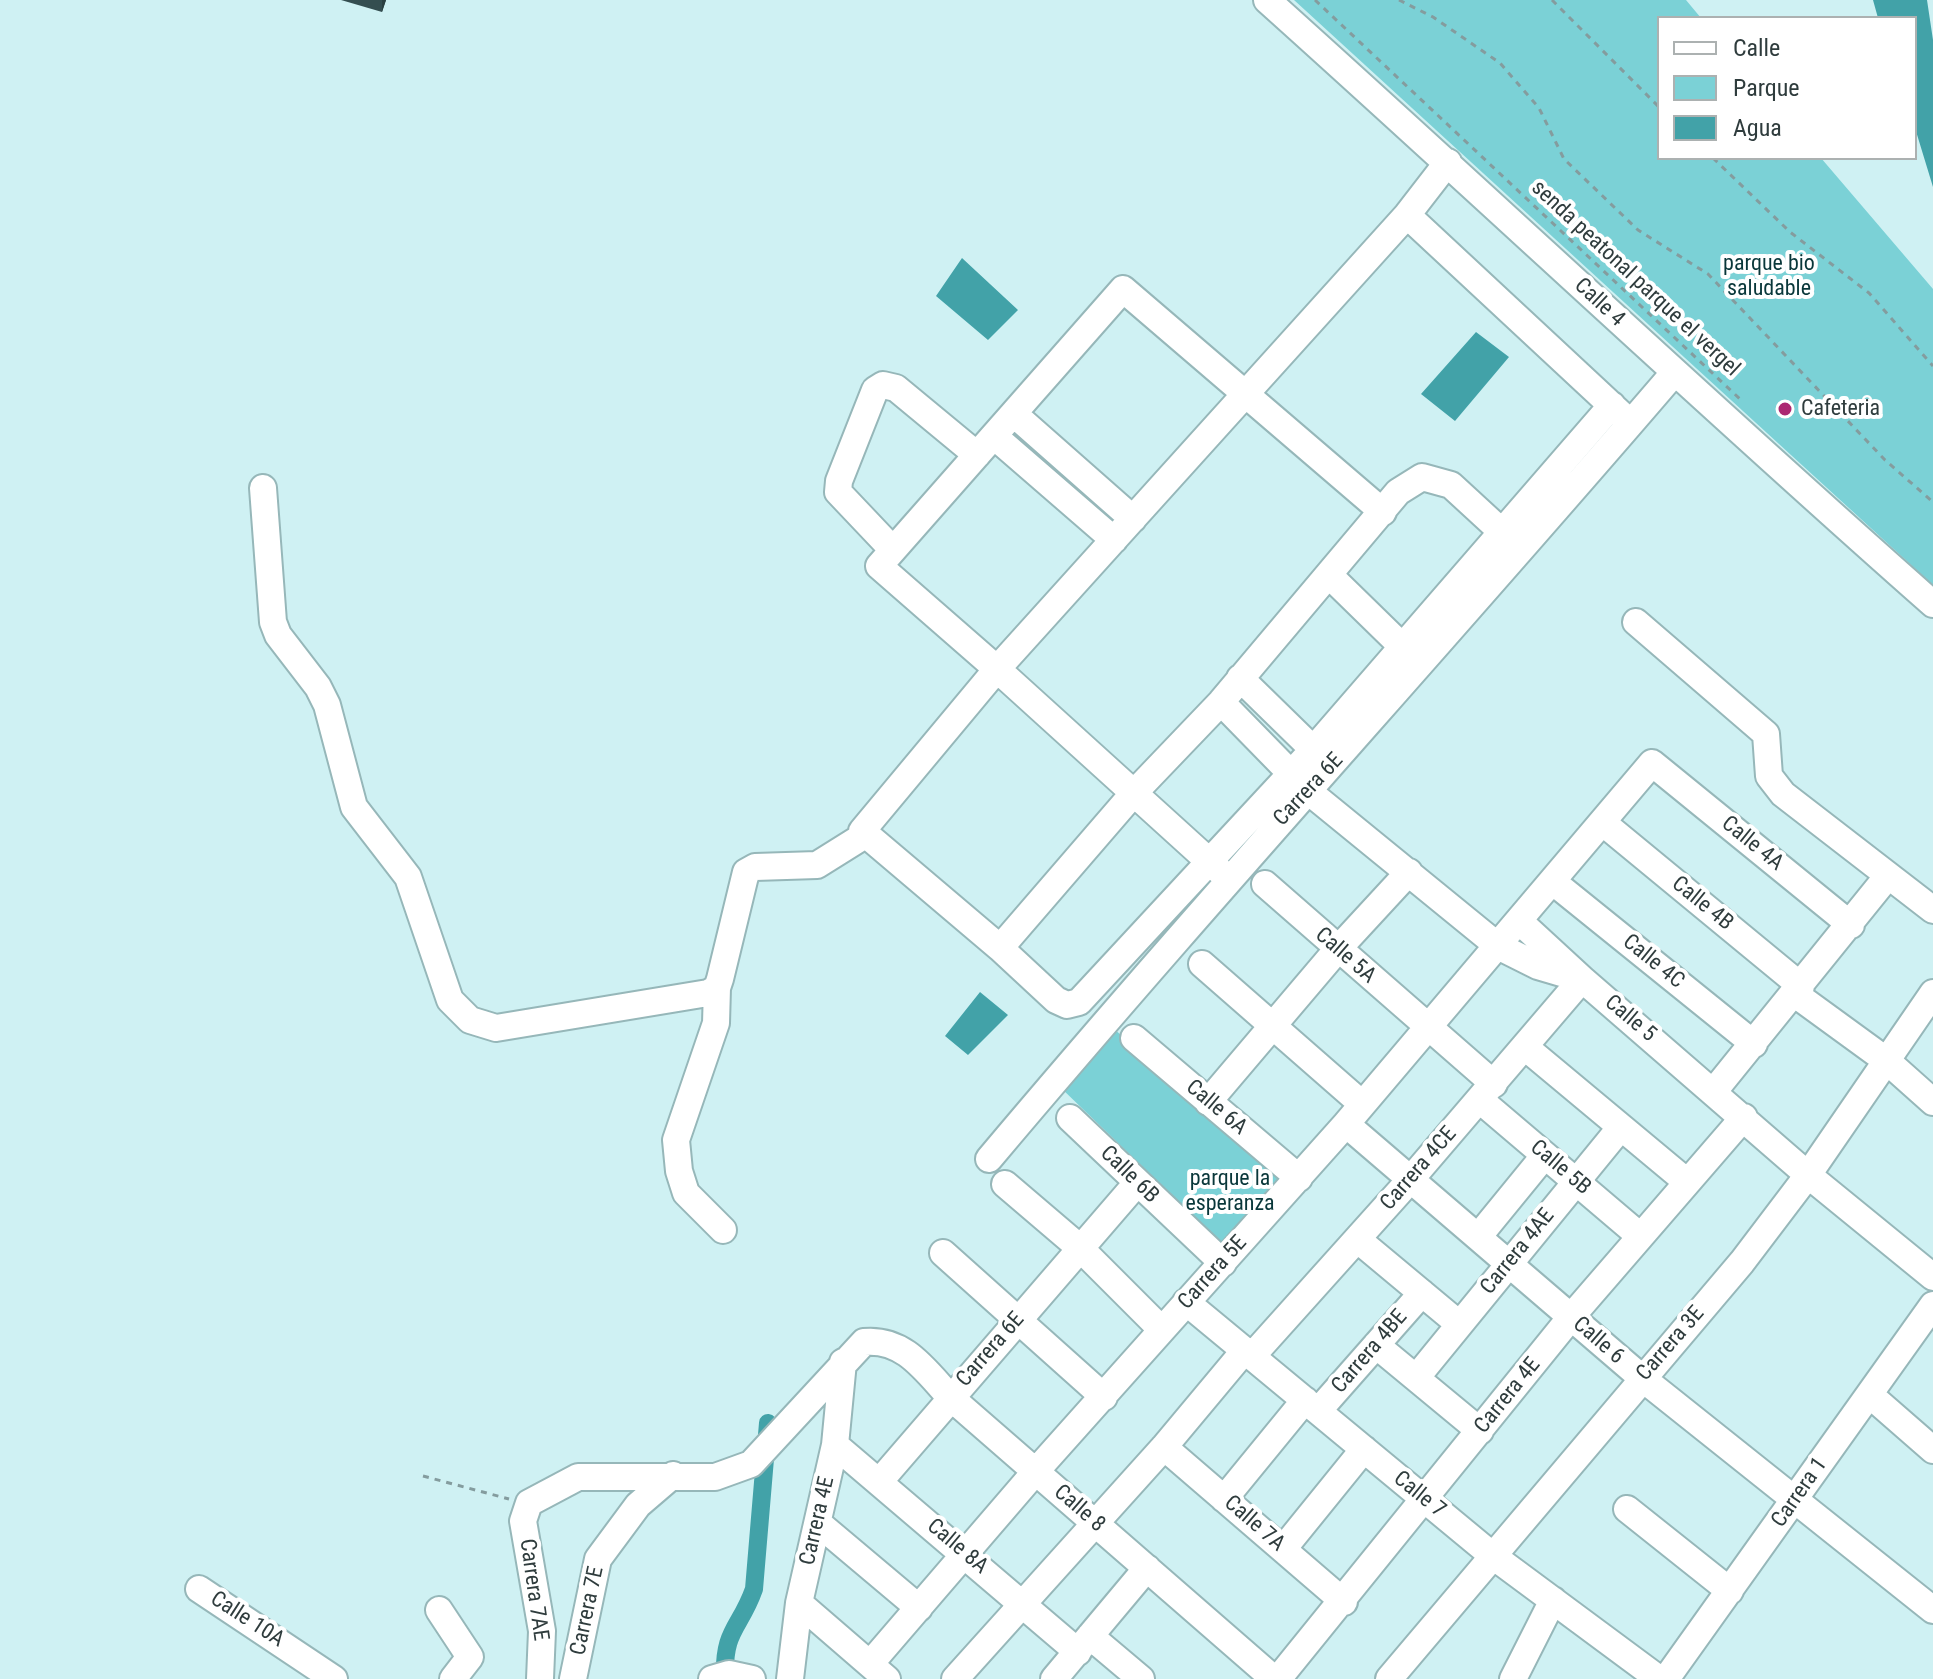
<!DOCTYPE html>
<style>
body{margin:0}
#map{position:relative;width:1933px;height:1679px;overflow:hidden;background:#cff1f3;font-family:"Roboto Condensed",sans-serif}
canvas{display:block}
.legend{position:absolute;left:1657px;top:16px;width:260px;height:144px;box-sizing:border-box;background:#fff;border:2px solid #acb1b1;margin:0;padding:10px 14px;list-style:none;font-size:24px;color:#2f3c3d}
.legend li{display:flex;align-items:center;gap:16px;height:40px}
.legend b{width:40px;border:2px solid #acb1b1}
</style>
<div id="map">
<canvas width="1933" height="1679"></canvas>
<ul class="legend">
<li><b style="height:10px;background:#fff"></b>Calle</li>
<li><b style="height:22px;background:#7bd1d6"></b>Parque</li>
<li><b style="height:22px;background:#42a2a8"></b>Agua</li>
</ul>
</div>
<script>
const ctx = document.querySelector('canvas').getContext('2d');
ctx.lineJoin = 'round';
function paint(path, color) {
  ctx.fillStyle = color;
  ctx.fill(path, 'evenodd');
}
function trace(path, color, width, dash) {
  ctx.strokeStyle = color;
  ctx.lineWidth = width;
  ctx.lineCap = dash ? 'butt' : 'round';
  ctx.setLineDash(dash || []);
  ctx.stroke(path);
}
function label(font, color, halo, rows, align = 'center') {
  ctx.font = font + ' "Roboto Condensed",sans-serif';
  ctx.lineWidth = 8;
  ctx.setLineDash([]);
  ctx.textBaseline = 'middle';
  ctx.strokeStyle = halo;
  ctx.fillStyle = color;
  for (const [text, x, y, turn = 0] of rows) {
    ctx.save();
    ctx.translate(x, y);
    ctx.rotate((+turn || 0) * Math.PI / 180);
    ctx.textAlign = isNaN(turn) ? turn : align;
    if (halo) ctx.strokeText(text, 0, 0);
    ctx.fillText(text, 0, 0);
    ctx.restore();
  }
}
const green = new Path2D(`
 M 1294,0 L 1686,0 L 1701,18 L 1659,18 L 1659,158 L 1821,158 L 1933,289 L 1933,585 Z
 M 1111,1026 L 1289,1189 L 1232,1253 L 1060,1087 Z`);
const water = new Path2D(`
 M 1873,0 L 1927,0 L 1933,40 L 1933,187 L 1915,128 L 1915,18 L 1878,18 Z
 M 962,258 L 1018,310 L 988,340 L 936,296 Z
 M 1476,332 L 1509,357 L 1455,421 L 1421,394 Z
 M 980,992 L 1008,1015 L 968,1055 L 945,1036 Z`);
const canal = new Path2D(`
 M 725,1679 C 723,1629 740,1629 754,1589 L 768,1423`);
const path = new Path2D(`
 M 1315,0 L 1741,400
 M 1399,0 L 1433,17 L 1500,63 L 1539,108 L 1564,159 L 1638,230 L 1708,274 L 1885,460 L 1933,502
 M 1552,0 L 1659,107
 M 1713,158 L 1790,232 L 1869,293 L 1933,366
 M 423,1476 L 509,1499`);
const minor = new Path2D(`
 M 1267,0 C 1490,200 1708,406 1933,604
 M 1407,215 L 1623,416
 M 1014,414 L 1133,519
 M 994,436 L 1114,540
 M 263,488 L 273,622 L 278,635 L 318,687 L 327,705 L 354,807 L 408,877 L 450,1000 L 470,1020 L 496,1028 L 708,993 L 717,988 L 720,979 L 746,872 L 755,867 L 817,865 L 865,835
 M 1383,512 L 1123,289 L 879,566 L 997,669 L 1407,215 L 1448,162
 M 1501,531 L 1451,485 L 1422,477 L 1398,492 L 1221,702 L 1132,795 L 1000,948 L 1056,1000 L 1067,1005 L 1079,1002 L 1312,751 L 1612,405
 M 893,550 L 838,492 L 839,481 L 875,390 L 883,385 L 896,388 L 977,455
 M 1330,576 L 1414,658
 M 1636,622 L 1766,734 L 1769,776 L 1783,794 L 1933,910
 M 1240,678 L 1325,761
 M 1221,702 L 1308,791 L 1498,946 L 1538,966 L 1582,979 L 1808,1175 L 1933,1277
 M 1602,822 L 1801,986
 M 1552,881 L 1754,1044
 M 1265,884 L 1494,1084
 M 1000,948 L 862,831 L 997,669 L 1222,873
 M 1202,964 L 1362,1104
 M 717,988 L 716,1023 L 676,1140 L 679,1171 L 686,1193 L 723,1230
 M 1795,994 L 1887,1061 L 1933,1102
 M 1134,1038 L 1299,1178
 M 1525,1047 L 1687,1182
 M 1714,1091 L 1887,877
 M 1480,1100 L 1640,1236
 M 1208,1102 L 1337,950 L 1409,872
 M 1070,1118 L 1223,1263
 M 1346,1124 L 1642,1378 L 1933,1610
 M 989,1159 C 1213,893 1448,637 1674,373
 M 1005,1184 L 1080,1248 L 1162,1330
 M 1478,1237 L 1545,1155
 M 1357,1239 L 1459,1324
 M 943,1253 L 1104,1397
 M 1186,1302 L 1493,1556 L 1659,1679
 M 1376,1345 L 1480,1431
 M 1252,1356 L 1410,1180 L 1582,979 L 1519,921
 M 1416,1378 L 1621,1127
 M 1870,1395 L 1933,1450
 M 1318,1411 L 1422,1293
 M 835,1445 L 1078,1652
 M 1164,1447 L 1344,1602
 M 879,1482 L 1137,1183
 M 1224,1499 L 1305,1400
 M 1627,1509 L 1730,1591
 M 818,1523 L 919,1608
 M 1283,1549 L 1364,1449
 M 199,1589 L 334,1679
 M 799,1603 L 887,1679
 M 439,1610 L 470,1657 L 453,1679
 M 1090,1636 L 1141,1679
 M 870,1664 L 1036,1471 L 1346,1124 L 1652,763 L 1851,925
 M 540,1679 L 542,1631 L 523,1521 L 529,1503 L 578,1477 L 715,1477 L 751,1464 L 864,1342 C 904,1338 925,1370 950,1397 L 1274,1679
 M 573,1679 L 598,1559 L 638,1505 L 673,1475
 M 712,1679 L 729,1674 L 752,1679
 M 790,1679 L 799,1603 L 835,1445 L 843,1362
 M 955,1679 L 1164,1447 L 1245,1350
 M 1054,1679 L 1147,1568
 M 1278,1679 L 1571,1317 L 1744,1117
 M 1389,1679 L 1742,1262 L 1808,1175 L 1933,993
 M 1513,1679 L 1553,1600
 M 1666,1679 L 1933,1305`);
const wall = new Path2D(`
 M 341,0 L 386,0 L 382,12 Z`);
const shadedWall = new Path2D(`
 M 382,0 L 386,0 L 382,12 Z`);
const markers = [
 [1785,409,8,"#ab2772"]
];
const parkNames = [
 ["parque bio",1769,264],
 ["saludable",1769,289],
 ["parque la",1230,1179],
 ["esperanza",1230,1204]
];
const streetNames = [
 ["senda peatonal parque el vergel",1635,279,43],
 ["Calle 4",1599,303,43],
 ["Carrera 6E",1309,790,-47],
 ["Calle 4A",1752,844,39],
 ["Calle 4B",1702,904,39],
 ["Calle 5A",1345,956,41],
 ["Calle 4C",1653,962,39],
 ["Calle 5",1630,1019,40],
 ["Calle 6A",1216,1108,40],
 ["Calle 5B",1560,1168,40],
 ["Carrera 4CE",1419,1169,-49],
 ["Calle 6B",1129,1175,44],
 ["Carrera 4AE",1518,1252,-51],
 ["Carrera 5E",1213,1273,-48],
 ["Calle 6",1598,1341,41],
 ["Carrera 3E",1671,1344,-49],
 ["Carrera 6E",991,1350,-49],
 ["Carrera 4BE",1370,1352,-49],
 ["Carrera 4E",1508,1396,-51],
 ["Carrera 1",1800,1493,-55],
 ["Calle 7",1419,1495,39],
 ["Calle 8",1079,1509,41],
 ["Carrera 4E",818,1521,-77],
 ["Calle 7A",1254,1524,41],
 ["Calle 8A",957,1547,40],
 ["Carrera 7AE",533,1590,82],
 ["Carrera 7E",588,1611,-78],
 ["Calle 10A",247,1620,33]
];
const poiNames = [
 ["Cafeteria",1801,409]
];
paint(green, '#7bd1d6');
paint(water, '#42a2a8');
trace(canal, '#42a2a8', 18);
trace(minor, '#96b7b9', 30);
trace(path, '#849c9e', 3, [6, 6]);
trace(minor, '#fff', 26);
paint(wall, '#344e50');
paint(shadedWall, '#2b4041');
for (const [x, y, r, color] of markers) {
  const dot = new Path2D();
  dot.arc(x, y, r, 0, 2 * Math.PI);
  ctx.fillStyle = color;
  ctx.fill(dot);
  trace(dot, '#fff', 3);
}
label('22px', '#09373a', '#fff', parkNames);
label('22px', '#2f3c3d', '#fff', streetNames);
label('22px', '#2f3c3d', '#fff', poiNames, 'left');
</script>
